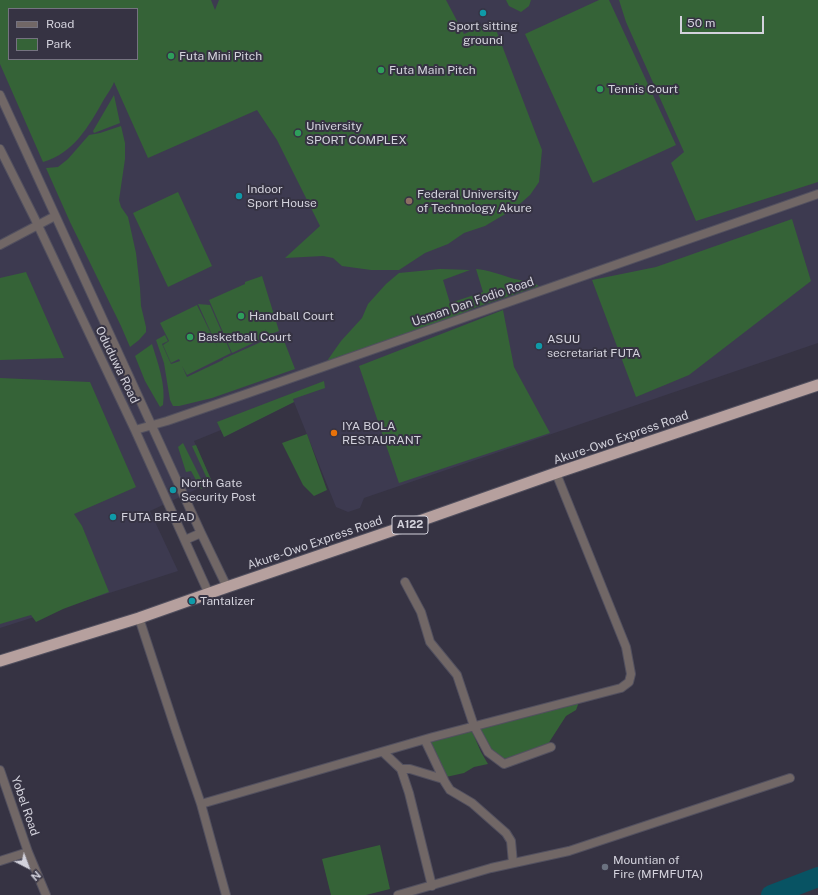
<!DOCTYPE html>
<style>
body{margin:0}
#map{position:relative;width:818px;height:895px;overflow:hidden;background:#363343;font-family:"Public Sans",sans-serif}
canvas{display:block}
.legend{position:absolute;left:8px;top:8px;width:130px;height:52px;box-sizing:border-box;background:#363343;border:1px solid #757380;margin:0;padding:5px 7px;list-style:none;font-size:12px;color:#d3d2dc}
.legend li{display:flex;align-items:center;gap:8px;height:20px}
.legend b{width:20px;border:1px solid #757380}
.north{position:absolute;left:8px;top:847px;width:40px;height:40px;-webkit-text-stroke:3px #363343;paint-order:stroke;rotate:138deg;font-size:11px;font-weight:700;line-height:16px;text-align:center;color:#d3d2dc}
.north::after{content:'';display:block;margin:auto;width:14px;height:18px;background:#d3d2dc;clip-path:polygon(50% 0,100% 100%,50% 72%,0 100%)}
.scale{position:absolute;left:680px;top:16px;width:84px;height:18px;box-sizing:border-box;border:2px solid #d3d2dc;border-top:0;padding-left:5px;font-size:12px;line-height:14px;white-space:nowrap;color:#d3d2dc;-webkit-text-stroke:3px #363343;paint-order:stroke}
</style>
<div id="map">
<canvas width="818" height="895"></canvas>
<ul class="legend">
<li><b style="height:5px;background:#716766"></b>Road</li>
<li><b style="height:11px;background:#356337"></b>Park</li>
</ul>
<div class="north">N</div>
<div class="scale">50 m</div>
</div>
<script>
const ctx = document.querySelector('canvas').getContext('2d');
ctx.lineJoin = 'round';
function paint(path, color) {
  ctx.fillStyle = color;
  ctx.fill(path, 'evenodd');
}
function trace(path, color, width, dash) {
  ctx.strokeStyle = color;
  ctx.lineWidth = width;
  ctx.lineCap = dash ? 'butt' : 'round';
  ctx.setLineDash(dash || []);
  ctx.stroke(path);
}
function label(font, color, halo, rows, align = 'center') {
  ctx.font = font + ' "Public Sans",sans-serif';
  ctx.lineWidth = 4;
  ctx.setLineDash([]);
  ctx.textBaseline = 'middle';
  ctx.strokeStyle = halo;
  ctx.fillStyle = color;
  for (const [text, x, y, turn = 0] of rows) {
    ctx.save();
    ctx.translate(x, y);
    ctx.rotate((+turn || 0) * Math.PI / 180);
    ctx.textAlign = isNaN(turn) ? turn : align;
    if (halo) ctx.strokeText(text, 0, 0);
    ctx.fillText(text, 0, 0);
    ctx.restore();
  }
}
const built = new Path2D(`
 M 0,0 L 818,0 L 818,343 L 364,498 L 360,508 L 348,512 L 336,507 L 294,402 L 224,437 L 221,430 L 194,441 L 212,482 L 150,511 L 178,571 L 0,628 ZM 9,9 L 137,9 L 137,59 L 9,59 Z`);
const green = new Path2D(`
 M 0,0 L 211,0 L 215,10 L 219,0 L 446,0 L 464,34 L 493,22 L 542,150 L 539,182 L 530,195 L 514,209 L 495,220 L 485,226 L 464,233 L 448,244 L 425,253 L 399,270 L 371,270 L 342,266 L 333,258 L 323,256 L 285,258 L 320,226 L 277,140 L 257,110 L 148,158 L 114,82 C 112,88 107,94 103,101 C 89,126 73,154 43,162 L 0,64 ZM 9,9 L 137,9 L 137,59 L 9,59 Z
 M 506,0 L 531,0 L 529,6 L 521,12 L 509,6 Z
 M 599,0 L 609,0 L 676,145 L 593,183 L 525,34 Z
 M 619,0 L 818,0 L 818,182 L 696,221 L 671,163 L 684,152 L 626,22 Z
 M 114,95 L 120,123 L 94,133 L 93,131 Z
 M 121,126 L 125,143 L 125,159 L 119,200 L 121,207 L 128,217 L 136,253 L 140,288 L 141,306 L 146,327 L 146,332 L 139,340 L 130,347 L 121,326 L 70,222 L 46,168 L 58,167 L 68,159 L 89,135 L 100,133 Z
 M 178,192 L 212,266 L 168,287 L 133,213 Z
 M 792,219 L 811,281 L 689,375 L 636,397 L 592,280 L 656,267 Z
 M 440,269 L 470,270 L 443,280 L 450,303 L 483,292 L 476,269 C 488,270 499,274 511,278 C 521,281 530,280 539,286 L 474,308 L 447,320 L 327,361 L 341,341 L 362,318 L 368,304 L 386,284 L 399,273 Z
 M 26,272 L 64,358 L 0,360 L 0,278 Z
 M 262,276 L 279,331 L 268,335 L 265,329 L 268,336 L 232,353 L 209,300 L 245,284 L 245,282 Z
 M 198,304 L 210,305 L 231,353 L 187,375 L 182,366 L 187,377 L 223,360 L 223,359 L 281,333 L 295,369 L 212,398 L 179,406 L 173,406 L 170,400 L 164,363 L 156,340 L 165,335 L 168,341 L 162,344 L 171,364 L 180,361 L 179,359 L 171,363 L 163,345 L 169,341 L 160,323 L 197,305 L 218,348 Z
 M 503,310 L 514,367 L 550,433 L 399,483 L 359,366 Z
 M 152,344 C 158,364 166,384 163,405 L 160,407 L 145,381 L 135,356 Z
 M 0,378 L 90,382 L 136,487 L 74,514 L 82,526 L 109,592 L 63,609 L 36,622 L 31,615 L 0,624 Z
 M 324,381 L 325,388 L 293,399 L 294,402 L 224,437 L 217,422 Z
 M 307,434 L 327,490 L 314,496 L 303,485 L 282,443 Z
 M 183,443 L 205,487 L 201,489 L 191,471 L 186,472 L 178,447 Z
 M 196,445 L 213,484 L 210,485 L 192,446 Z
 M 579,702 L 576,710 L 566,716 L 548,744 L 503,762 L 490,750 L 478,728 Z
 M 471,729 L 481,752 L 488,764 L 474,767 L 464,773 L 446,777 L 428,742 Z
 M 380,845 L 390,889 L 366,895 L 331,895 L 322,859 Z`);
const river = new Path2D(`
 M 771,895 L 818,877`);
const minor = new Path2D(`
 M 0,95 L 201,533 L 227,587
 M 0,149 L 34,217 L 135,430 L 209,594
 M 0,245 L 55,216
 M 135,430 L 167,421 L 243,395 L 818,194
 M 185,540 L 201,533
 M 405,582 L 421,612 L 430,642 L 457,675 L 474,726 L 488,752 L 504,764 L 551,747
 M 139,618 L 176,731 L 201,804 L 226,895
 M 425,740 L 444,780
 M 383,752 L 401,769 L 409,793 L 432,886
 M 401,769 L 410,769 L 443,779 L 450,790 L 472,803 L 506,833 L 511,841 L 513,863
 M 0,770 L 28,852 L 46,895
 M 201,804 L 433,737 L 621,688 L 629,682 L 631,674 L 626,647 L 556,473
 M 0,861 L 28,852
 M 398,895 L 491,868 L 569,851 L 790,778`);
const trunk = new Path2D(`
 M 0,661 L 139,618 L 227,587 L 394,530 L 556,473 L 818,385`);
const markers = [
 [483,13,4,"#0f9aa8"],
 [171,56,4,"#2e9e5b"],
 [381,70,4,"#2e9e5b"],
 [600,89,4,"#2e9e5b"],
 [298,133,4,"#2e9e5b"],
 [239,196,4,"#0f9aa8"],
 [409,201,4,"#8d6e63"],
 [241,316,4,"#2e9e5b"],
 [190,337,4,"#2e9e5b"],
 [539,346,4,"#0f9aa8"],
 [334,433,4,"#e8710a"],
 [173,490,4,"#0f9aa8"],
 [113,517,4,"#0f9aa8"],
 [192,601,4,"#0f9aa8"],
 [605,867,4,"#6b7280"]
];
const shields = [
 [410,525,36]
];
const shieldNames = [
 ["A122",410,525]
];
const poiNames = [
 ["Sport sitting",483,26,"center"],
 ["ground",483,40,"center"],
 ["Futa Mini Pitch",179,56],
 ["Futa Main Pitch",389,70],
 ["Tennis Court",608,89],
 ["University",306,126],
 ["SPORT COMPLEX",306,140],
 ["Indoor",247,189],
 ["Sport House",247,203],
 ["Federal University",417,194],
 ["of Technology Akure",417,208],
 ["Handball Court",249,316],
 ["Basketball Court",198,337],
 ["ASUU",547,339],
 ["secretariat FUTA",547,353],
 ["IYA BOLA",342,426],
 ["RESTAURANT",342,440],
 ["North Gate",181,483],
 ["Security Post",181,497],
 ["FUTA BREAD",121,517],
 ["Tantalizer",200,601],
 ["Mountian of",613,860],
 ["Fire (MFMFUTA)",613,874]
];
const streetNames = [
 ["Usman Dan Fodio Road",473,302,-19],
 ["Oduduwa Road",117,365,64],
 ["Akure-Owo Express Road",621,438,-19],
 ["Akure-Owo Express Road",315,543,-19],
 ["Yobel Road",25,806,71]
];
paint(built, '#3d3a50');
paint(green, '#356337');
trace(river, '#085363', 20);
trace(minor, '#52505f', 10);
trace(trunk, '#52505f', 13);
trace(minor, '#716766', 8);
trace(trunk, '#b6a09e', 11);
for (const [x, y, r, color] of markers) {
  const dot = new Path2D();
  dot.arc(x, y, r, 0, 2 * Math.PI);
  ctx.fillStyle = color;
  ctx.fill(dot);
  trace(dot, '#363343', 1.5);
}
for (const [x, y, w] of shields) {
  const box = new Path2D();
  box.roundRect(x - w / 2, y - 9, w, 18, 3);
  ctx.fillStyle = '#363343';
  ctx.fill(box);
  trace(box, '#d3d2dc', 1);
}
label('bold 11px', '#d3d2dc', null, shieldNames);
label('12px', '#d3d2dc', '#363343', poiNames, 'left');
label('12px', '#d3d2dc', '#363343', streetNames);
</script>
